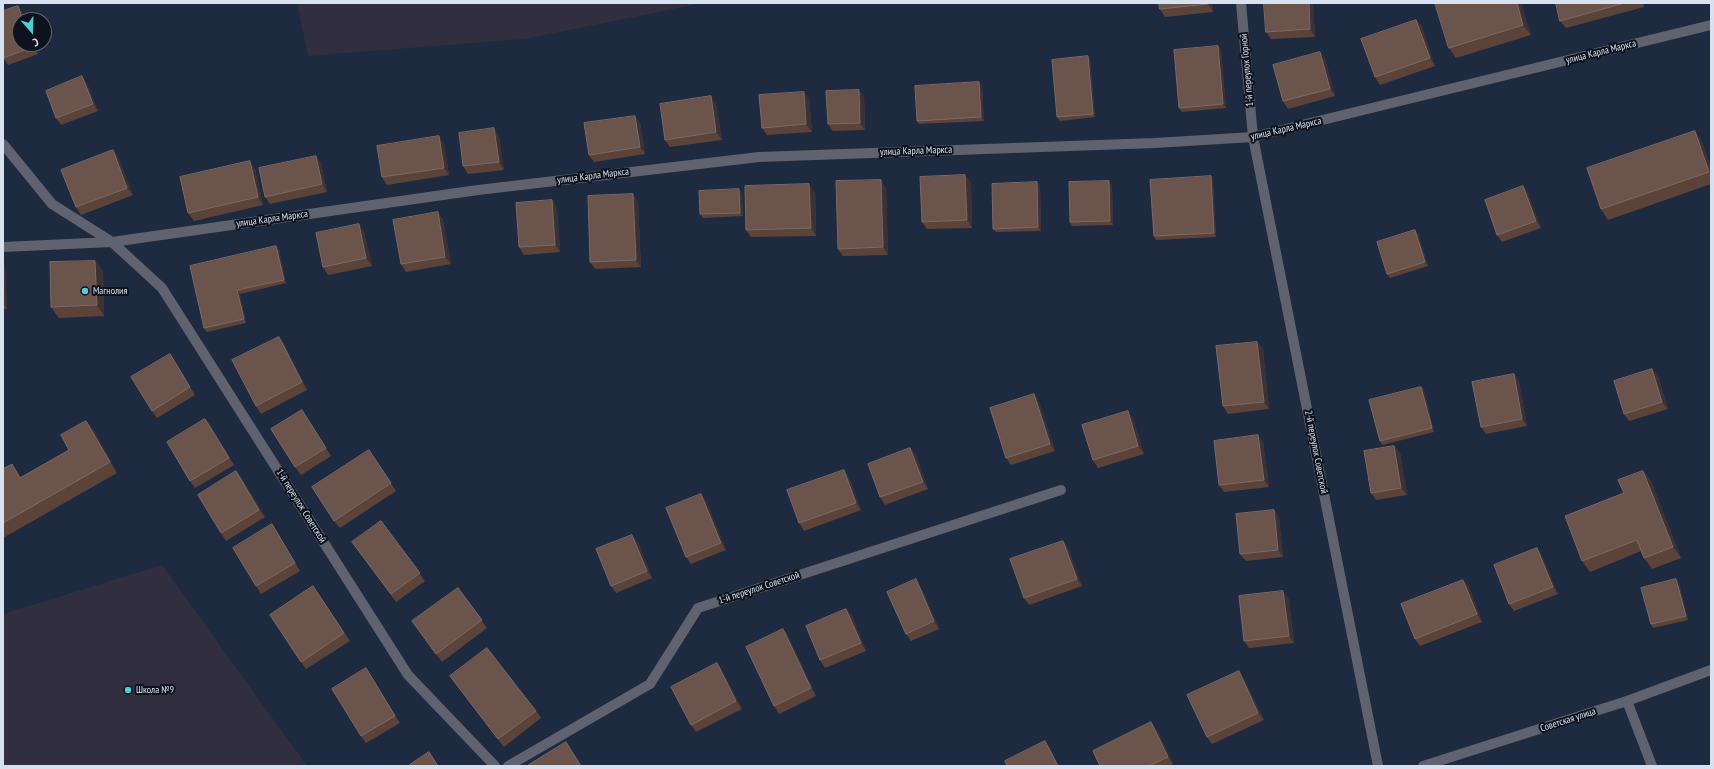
<!DOCTYPE html>
<meta charset="utf-8">
<style>
body{margin:0}
#map{position:relative;width:1714px;height:769px;overflow:hidden;background:#1d2a3f;font-family:"PT Sans Narrow",sans-serif}
canvas{display:block}
.frame{position:absolute;inset:0;border:4px solid #d8e1ef;pointer-events:none}
.north{position:absolute;left:12px;top:12px;width:40px;height:40px;box-sizing:border-box;background:#0d121c;border:1px solid #5e6570;border-radius:50%;rotate:160deg;font-size:11px;font-weight:700;line-height:16px;text-align:center;color:#d8e1ef}
.north::after{content:'';display:block;margin:auto;width:14px;height:18px;background:#51ccd4;clip-path:polygon(50% 0,100% 100%,50% 72%,0 100%)}
</style>
<div id="map">
<canvas width="1714" height="769"></canvas>
<div class="frame"></div>
<div class="north">С</div>
</div>
<script>
const ctx = document.querySelector('canvas').getContext('2d');
ctx.lineJoin = 'round';
function paint(path, color) {
  ctx.fillStyle = color;
  ctx.fill(path, 'evenodd');
}
function trace(path, color, width, dash) {
  ctx.strokeStyle = color;
  ctx.lineWidth = width;
  ctx.lineCap = dash ? 'butt' : 'round';
  ctx.setLineDash(dash || []);
  ctx.stroke(path);
}
function label(font, color, halo, rows, align = 'center') {
  ctx.font = font + ' "PT Sans Narrow",sans-serif';
  ctx.lineWidth = 4;
  ctx.setLineDash([]);
  ctx.textBaseline = 'middle';
  ctx.strokeStyle = halo;
  ctx.fillStyle = color;
  for (const [text, x, y, turn = 0] of rows) {
    ctx.save();
    ctx.translate(x, y);
    ctx.rotate((+turn || 0) * Math.PI / 180);
    ctx.textAlign = isNaN(turn) ? turn : align;
    if (halo) ctx.strokeText(text, 0, 0);
    ctx.fillText(text, 0, 0);
    ctx.restore();
  }
}
const education = new Path2D(`
 M 297,3 L 703,3 L 525,39 L 308,56 Z
 M 162,565 L 307,766 L 3,766 L 3,614 Z`);
const minor = new Path2D(`
 M 1241,3 L 1253,137 L 1378,766
 M 3,144 L 52,204 L 112,242 L 162,288 L 408,675 L 495,766
 M 3,247 L 112,242 L 478,190 L 759,157 L 1155,143 L 1253,137 L 1711,25
 M 1627,701 L 1652,766
 M 508,766 L 650,684 L 698,608 L 1061,490`);
const tertiary = new Path2D(`
 M 1423,766 L 1627,701 L 1711,670`);
const wall = new Path2D(`
 M 1212,3 L 1213,12 L 1165,17 L 1160,9 Z
 M 1313,3 L 1315,37 L 1271,39 L 1266,32 Z
 M 1435,3 L 1521,3 L 1531,35 L 1456,58 L 1449,48 Z
 M 1556,3 L 1643,3 L 1644,7 L 1566,28 L 1560,21 Z
 M 23,13 L 20,44 L 34,44 L 38,54 L 8,65 L 3,58 Z
 M 1416,20 L 1422,27 L 1435,66 L 1380,85 L 1375,77 Z
 M 1218,46 L 1221,50 L 1226,108 L 1182,112 L 1179,108 Z
 M 1088,56 L 1090,60 L 1095,117 L 1060,121 L 1057,117 Z
 M 1325,59 L 1335,96 L 1288,109 L 1283,101 Z
 M 82,76 L 87,84 L 98,111 L 61,125 L 56,118 Z
 M 979,82 L 982,86 L 984,121 L 919,124 L 917,121 Z
 M 711,96 L 716,104 L 722,140 L 670,147 L 665,140 Z
 M 864,97 L 865,130 L 833,131 L 828,124 Z
 M 809,99 L 812,132 L 767,135 L 762,128 Z
 M 640,123 L 645,154 L 594,162 L 589,155 Z
 M 1695,131 L 1702,142 L 1711,168 L 1711,184 L 1608,220 L 1601,209 Z
 M 439,136 L 444,144 L 449,175 L 387,185 L 382,177 Z
 M 499,136 L 504,170 L 468,174 L 463,166 Z
 M 113,150 L 118,157 L 133,195 L 81,215 L 76,207 Z
 M 321,163 L 327,192 L 270,204 L 265,197 Z
 M 255,169 L 263,205 L 194,221 L 188,213 Z
 M 965,175 L 971,183 L 972,228 L 927,229 L 922,222 Z
 M 1213,180 L 1216,237 L 1156,240 L 1154,236 Z
 M 1037,182 L 1040,186 L 1041,231 L 996,232 L 993,229 Z
 M 1112,185 L 1113,225 L 1072,226 L 1070,222 Z
 M 1523,186 L 1528,194 L 1541,228 L 1502,242 L 1497,235 Z
 M 886,187 L 888,255 L 843,256 L 838,249 Z
 M 739,189 L 742,193 L 743,216 L 703,218 L 700,214 Z
 M 815,192 L 816,236 L 751,237 L 746,230 Z
 M 552,200 L 557,208 L 560,252 L 524,255 L 519,247 Z
 M 638,202 L 641,267 L 595,269 L 590,262 Z
 M 438,212 L 443,220 L 451,264 L 406,272 L 401,264 Z
 M 1415,230 L 1418,234 L 1428,266 L 1390,278 L 1387,274 Z
 M 364,232 L 372,266 L 328,275 L 323,267 Z
 M 276,246 L 279,250 L 286,283 L 240,294 L 246,323 L 207,332 L 204,328 Z
 M 3,261 L 5,264 L 7,309 L 3,309 Z
 M 95,261 L 103,271 L 104,316 L 59,318 L 51,307 Z
 M 279,337 L 284,344 L 307,390 L 261,414 L 256,406 Z
 M 1257,342 L 1263,349 L 1269,409 L 1228,414 L 1223,406 Z
 M 170,354 L 195,395 L 157,418 L 152,411 Z
 M 1652,369 L 1658,377 L 1668,409 L 1629,421 L 1624,414 Z
 M 1514,374 L 1519,382 L 1527,426 L 1486,434 L 1481,427 Z
 M 1421,387 L 1424,390 L 1434,432 L 1382,445 L 1380,441 Z
 M 1034,394 L 1039,402 L 1055,451 L 1011,465 L 1006,458 Z
 M 302,410 L 331,456 L 301,475 L 295,467 Z
 M 205,419 L 211,426 L 234,465 L 195,488 L 190,481 Z
 M 1133,419 L 1144,454 L 1098,468 L 1093,460 Z
 M 86,421 L 94,431 L 117,473 L 3,538 L 3,469 L 19,474 L 21,477 L 69,450 Z
 M 1263,442 L 1269,487 L 1224,492 L 1219,485 Z
 M 1394,446 L 1400,453 L 1407,495 L 1376,500 L 1371,493 Z
 M 910,448 L 916,455 L 928,489 L 885,505 L 880,497 Z
 M 369,450 L 396,491 L 340,528 L 334,521 Z
 M 236,471 L 242,479 L 265,517 L 226,541 L 221,533 Z
 M 1643,471 L 1651,481 L 1681,558 L 1652,569 L 1644,558 L 1641,551 L 1590,572 L 1582,561 L 1624,493 Z
 M 849,477 L 861,510 L 804,531 L 799,523 Z
 M 706,501 L 726,550 L 691,564 L 686,557 Z
 M 1274,510 L 1279,517 L 1283,557 L 1246,561 L 1240,554 Z
 M 381,521 L 425,581 L 396,602 L 357,549 Z
 M 277,532 L 300,571 L 261,594 L 256,586 Z
 M 1063,541 L 1068,548 L 1082,586 L 1029,605 L 1024,598 Z
 M 638,542 L 652,578 L 616,593 L 611,586 Z
 M 1537,548 L 1542,556 L 1558,594 L 1514,611 L 1509,604 Z
 M 1463,580 L 1469,587 L 1482,622 L 1420,646 L 1415,639 Z
 M 1679,583 L 1688,620 L 1653,628 L 1651,624 Z
 M 313,586 L 350,641 L 306,669 L 270,615 Z
 M 921,587 L 939,629 L 911,641 L 906,634 Z
 M 458,588 L 487,628 L 442,662 L 412,621 Z
 M 1289,599 L 1294,643 L 1249,648 L 1244,641 Z
 M 846,609 L 852,616 L 866,651 L 825,668 L 820,660 Z
 M 783,629 L 788,636 L 816,696 L 779,714 L 774,706 Z
 M 717,663 L 722,671 L 742,709 L 696,732 L 691,725 Z
 M 371,676 L 400,723 L 366,743 L 361,736 Z
 M 450,676 L 536,711 L 541,718 L 504,747 Z
 M 1244,679 L 1264,720 L 1212,744 L 1207,737 Z
 M 1157,730 L 1173,764 L 1170,766 L 1100,766 Z`);
const shadedWall = new Path2D(`
 M 1208,3 L 1212,3 L 1213,12 L 1208,4 Z
 M 1309,3 L 1313,3 L 1315,37 L 1310,29 Z
 M 1517,3 L 1521,3 L 1531,35 L 1523,25 Z
 M 18,6 L 23,13 L 26,20 L 23,20 Z
 M 1416,20 L 1422,27 L 1435,66 L 1430,58 Z
 M 32,44 L 34,44 L 38,54 L 33,47 Z
 M 1218,46 L 1221,50 L 1226,108 L 1223,104 Z
 M 1320,52 L 1325,59 L 1335,96 L 1330,89 Z
 M 1088,56 L 1090,60 L 1095,117 L 1093,114 Z
 M 82,76 L 87,84 L 98,111 L 93,104 Z
 M 979,82 L 982,86 L 984,121 L 981,117 Z
 M 859,90 L 864,97 L 865,130 L 860,123 Z
 M 804,92 L 809,99 L 812,132 L 806,124 Z
 M 711,96 L 716,104 L 722,140 L 716,132 Z
 M 635,116 L 640,123 L 645,154 L 640,147 Z
 M 494,128 L 499,136 L 504,170 L 499,162 Z
 M 1695,131 L 1702,142 L 1711,168 L 1711,175 L 1709,172 Z
 M 439,136 L 444,144 L 449,175 L 444,168 Z
 M 113,150 L 118,157 L 133,195 L 127,188 Z
 M 316,156 L 321,163 L 327,192 L 322,184 Z
 M 250,161 L 255,169 L 263,205 L 258,197 Z
 M 965,175 L 971,183 L 972,228 L 967,220 Z
 M 1211,176 L 1213,180 L 1216,237 L 1214,233 Z
 M 881,180 L 886,187 L 888,255 L 883,247 Z
 M 1109,181 L 1112,185 L 1113,225 L 1110,221 Z
 M 1037,182 L 1040,186 L 1041,231 L 1038,227 Z
 M 809,184 L 815,192 L 816,236 L 811,228 Z
 M 1523,186 L 1528,194 L 1541,228 L 1536,221 Z
 M 739,189 L 742,193 L 743,216 L 740,213 Z
 M 633,194 L 638,202 L 641,267 L 636,260 Z
 M 552,200 L 557,208 L 560,252 L 555,245 Z
 M 438,212 L 443,220 L 451,264 L 445,257 Z
 M 359,224 L 364,232 L 372,266 L 366,258 Z
 M 1415,230 L 1418,234 L 1428,266 L 1425,262 Z
 M 276,246 L 279,250 L 286,283 L 284,280 Z
 M 3,261 L 5,264 L 7,309 L 3,304 Z
 M 95,261 L 103,271 L 104,316 L 97,305 Z
 M 237,290 L 240,294 L 246,323 L 244,319 Z
 M 279,337 L 284,344 L 307,390 L 302,382 Z
 M 1257,342 L 1263,349 L 1269,409 L 1264,402 Z
 M 1652,369 L 1658,377 L 1668,409 L 1662,402 Z
 M 1514,374 L 1519,382 L 1527,426 L 1522,419 Z
 M 1421,387 L 1424,390 L 1434,432 L 1432,428 Z
 M 1034,394 L 1039,402 L 1055,451 L 1050,444 Z
 M 302,410 L 307,417 L 331,456 L 326,448 Z
 M 1128,411 L 1133,419 L 1144,454 L 1138,446 Z
 M 205,419 L 211,426 L 234,465 L 229,458 Z
 M 86,421 L 94,431 L 117,473 L 110,462 Z
 M 1258,435 L 1263,442 L 1269,487 L 1264,480 Z
 M 1394,446 L 1400,453 L 1407,495 L 1401,488 Z
 M 910,448 L 916,455 L 928,489 L 923,482 Z
 M 12,464 L 19,474 L 27,489 L 20,478 Z
 M 844,470 L 849,477 L 861,510 L 856,503 Z
 M 236,471 L 242,479 L 265,517 L 259,510 Z
 M 1643,471 L 1651,481 L 1681,558 L 1673,547 Z
 M 701,494 L 706,501 L 726,550 L 721,543 Z
 M 1274,510 L 1279,517 L 1283,557 L 1278,550 Z
 M 272,524 L 277,532 L 300,571 L 295,563 Z
 M 632,535 L 638,542 L 652,578 L 647,571 Z
 M 1063,541 L 1068,548 L 1082,586 L 1077,579 Z
 M 1537,548 L 1542,556 L 1558,594 L 1553,587 Z
 M 916,579 L 921,587 L 939,629 L 934,621 Z
 M 1676,579 L 1679,583 L 1688,620 L 1686,616 Z
 M 1463,580 L 1469,587 L 1482,622 L 1477,614 Z
 M 1283,591 L 1289,599 L 1294,643 L 1289,636 Z
 M 846,609 L 852,616 L 866,651 L 861,643 Z
 M 783,629 L 788,636 L 816,696 L 811,688 Z
 M 717,663 L 722,671 L 742,709 L 736,701 Z
 M 366,668 L 371,676 L 400,723 L 395,716 Z
 M 1239,671 L 1244,679 L 1264,720 L 1258,713 Z
 M 1151,722 L 1157,730 L 1173,764 L 1168,757 Z
 M 1045,741 L 1050,748 L 1059,766 L 1058,766 Z`);
const building = new Path2D(`
 M 1159,3 L 1208,3 L 1208,4 L 1160,9 Z
 M 1264,3 L 1309,3 L 1310,29 L 1266,32 Z
 M 1435,3 L 1517,3 L 1523,25 L 1449,48 Z
 M 1556,3 L 1625,3 L 1560,21 Z
 M 18,6 L 23,20 L 20,20 L 20,44 L 32,44 L 33,47 L 3,58 L 3,11 Z
 M 1416,20 L 1430,58 L 1375,77 L 1361,39 Z
 M 1218,46 L 1223,104 L 1179,108 L 1174,50 Z
 M 1320,52 L 1330,89 L 1283,101 L 1273,65 Z
 M 1088,56 L 1093,114 L 1057,117 L 1052,60 Z
 M 82,76 L 93,104 L 56,118 L 46,91 Z
 M 979,82 L 981,117 L 917,121 L 915,86 Z
 M 859,90 L 860,123 L 828,124 L 826,91 Z
 M 804,92 L 806,124 L 762,128 L 759,95 Z
 M 711,96 L 716,132 L 665,140 L 660,104 Z
 M 635,116 L 640,147 L 589,155 L 584,123 Z
 M 494,128 L 499,162 L 463,166 L 459,133 Z
 M 1695,131 L 1709,172 L 1601,209 L 1587,168 Z
 M 439,136 L 444,168 L 382,177 L 377,146 Z
 M 113,150 L 127,188 L 76,207 L 61,170 Z
 M 316,156 L 322,184 L 265,197 L 259,168 Z
 M 250,161 L 258,197 L 188,213 L 180,177 Z
 M 965,175 L 967,220 L 922,222 L 920,177 Z
 M 1211,176 L 1214,233 L 1154,236 L 1150,180 Z
 M 881,180 L 883,247 L 838,249 L 836,181 Z
 M 1109,181 L 1110,221 L 1070,222 L 1069,182 Z
 M 1037,182 L 1038,227 L 993,229 L 992,184 Z
 M 809,184 L 811,228 L 746,230 L 745,186 Z
 M 1523,186 L 1536,221 L 1497,235 L 1485,200 Z
 M 739,189 L 740,213 L 700,214 L 699,191 Z
 M 633,194 L 636,260 L 590,262 L 588,196 Z
 M 552,200 L 555,245 L 519,247 L 516,203 Z
 M 438,212 L 445,257 L 401,264 L 393,220 Z
 M 359,224 L 366,258 L 323,267 L 316,233 Z
 M 1415,230 L 1425,262 L 1387,274 L 1377,242 Z
 M 276,246 L 284,280 L 237,290 L 244,319 L 204,328 L 190,266 Z
 M 95,261 L 97,305 L 51,307 L 50,262 Z
 M 279,337 L 302,382 L 256,406 L 232,360 Z
 M 1257,342 L 1264,402 L 1223,406 L 1216,346 Z
 M 170,354 L 190,387 L 152,411 L 131,377 Z
 M 1652,369 L 1662,402 L 1624,414 L 1614,381 Z
 M 1514,374 L 1522,419 L 1481,427 L 1472,382 Z
 M 1421,387 L 1432,428 L 1380,441 L 1369,400 Z
 M 1034,394 L 1050,444 L 1006,458 L 990,408 Z
 M 302,410 L 326,448 L 295,467 L 271,429 Z
 M 1128,411 L 1138,446 L 1093,460 L 1082,425 Z
 M 205,419 L 229,458 L 190,481 L 167,442 Z
 M 86,421 L 110,462 L 3,523 L 3,469 L 12,464 L 20,478 L 69,450 L 61,435 Z
 M 1258,435 L 1264,480 L 1219,485 L 1214,441 Z
 M 1394,446 L 1401,488 L 1371,493 L 1364,451 Z
 M 910,448 L 923,482 L 880,497 L 868,464 Z
 M 369,450 L 391,483 L 334,521 L 312,487 Z
 M 844,470 L 856,503 L 799,523 L 787,490 Z
 M 236,471 L 259,510 L 221,533 L 198,495 Z
 M 1643,471 L 1673,547 L 1644,558 L 1637,540 L 1582,561 L 1565,516 L 1624,493 L 1618,480 Z
 M 701,494 L 721,543 L 686,557 L 666,508 Z
 M 1274,510 L 1278,550 L 1240,554 L 1236,514 Z
 M 381,521 L 420,573 L 391,594 L 352,542 Z
 M 272,524 L 295,563 L 256,586 L 233,548 Z
 M 632,535 L 647,571 L 611,586 L 596,549 Z
 M 1063,541 L 1077,579 L 1024,598 L 1010,559 Z
 M 1537,548 L 1553,587 L 1509,604 L 1494,565 Z
 M 916,579 L 934,621 L 906,634 L 887,592 Z
 M 1676,579 L 1686,616 L 1651,624 L 1641,588 Z
 M 1463,580 L 1477,614 L 1415,639 L 1401,604 Z
 M 313,586 L 344,633 L 301,662 L 270,615 Z
 M 458,588 L 482,620 L 436,654 L 412,621 Z
 M 1283,591 L 1289,636 L 1244,641 L 1239,596 Z
 M 846,609 L 861,643 L 820,660 L 806,626 Z
 M 783,629 L 811,688 L 774,706 L 746,647 Z
 M 487,648 L 536,711 L 498,739 L 450,676 Z
 M 717,663 L 736,701 L 691,725 L 671,687 Z
 M 366,668 L 395,716 L 361,736 L 332,689 Z
 M 1239,671 L 1258,713 L 1207,737 L 1187,695 Z
 M 1151,722 L 1168,757 L 1149,766 L 1100,766 L 1093,751 Z
 M 1045,741 L 1058,766 L 1007,766 L 1005,761 Z
 M 566,742 L 581,766 L 527,766 Z
 M 429,752 L 438,766 L 408,766 Z`);
const markers = [
 [85,291,4,"#51ccd4"],
 [128,690,4,"#51ccd4"]
];
const streetNames = [
 ["улица Карла Маркса",1601,52,-14],
 ["1-й переулок Горной",1247,70,-95],
 ["улица Карла Маркса",1286,129,-13],
 ["улица Карла Маркса",916,151,-2],
 ["улица Карла Маркса",593,176,-7],
 ["улица Карла Маркса",272,219,-8],
 ["2-й переулок Советской",1316,452,79],
 ["1-й переулок Советской",301,506,58],
 ["1-й переулок Советской",759,588,-18],
 ["Советская улица",1568,720,-18]
];
const poiNames = [
 ["Магнолия",93,291],
 ["Школа №9",136,690]
];
paint(education, '#312e3f');
trace(minor, '#60636f', 10);
trace(tertiary, '#60636f', 10);
paint(wall, '#5c4339');
paint(shadedWall, '#3d3233');
paint(building, '#6a544c');
trace(building, '#7b6a66', 1);
for (const [x, y, r, color] of markers) {
  const dot = new Path2D();
  dot.arc(x, y, r, 0, 2 * Math.PI);
  ctx.fillStyle = color;
  ctx.fill(dot);
  trace(dot, '#0d121c', 1.5);
}
label('10px', '#d8e1ef', '#0d121c', streetNames);
label('10px', '#d8e1ef', '#0d121c', poiNames, 'left');
</script>
